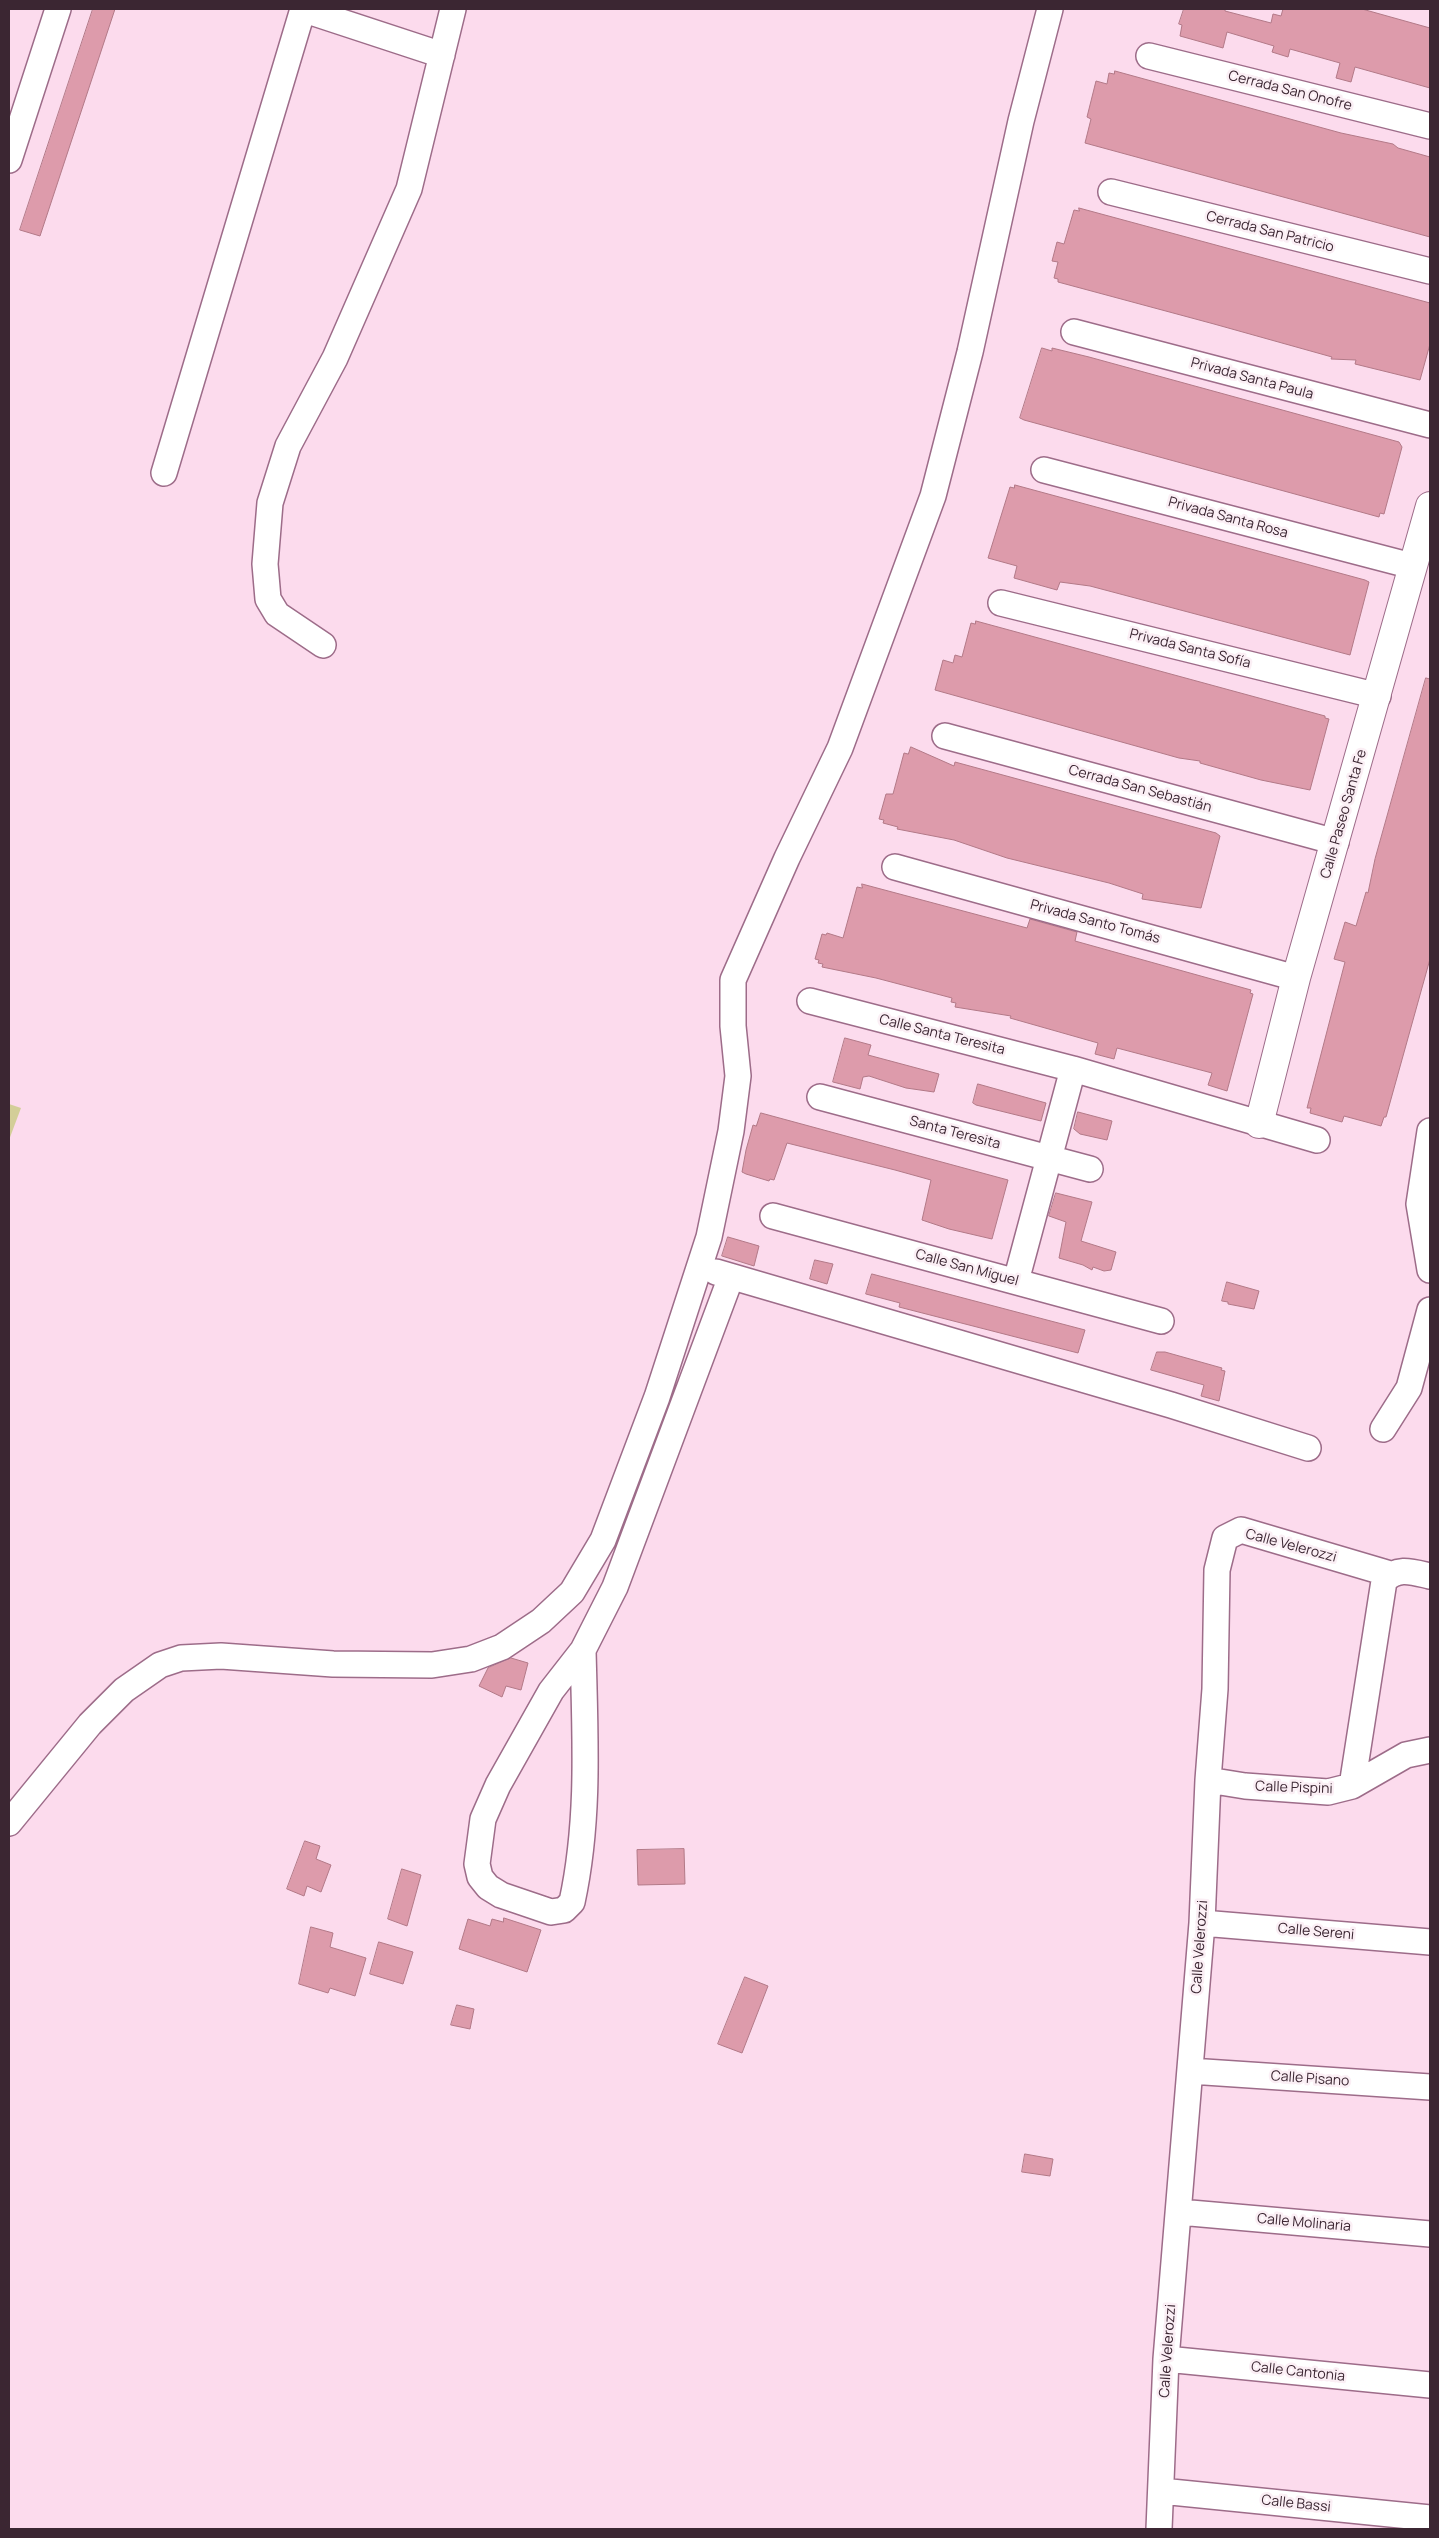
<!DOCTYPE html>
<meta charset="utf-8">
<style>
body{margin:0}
#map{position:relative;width:1439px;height:2538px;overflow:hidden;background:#fcdbed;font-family:Manrope,sans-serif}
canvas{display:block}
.frame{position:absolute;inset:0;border:10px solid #3b2632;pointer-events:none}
</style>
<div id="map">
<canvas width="1439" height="2538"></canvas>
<div class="frame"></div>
</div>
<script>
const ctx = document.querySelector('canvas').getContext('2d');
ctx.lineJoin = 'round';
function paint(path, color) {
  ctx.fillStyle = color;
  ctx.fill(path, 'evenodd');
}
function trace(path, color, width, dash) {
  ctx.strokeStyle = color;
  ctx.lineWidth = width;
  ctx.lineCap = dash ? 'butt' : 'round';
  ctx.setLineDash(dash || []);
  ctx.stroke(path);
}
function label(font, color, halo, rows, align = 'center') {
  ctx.font = font + ' Manrope,sans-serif';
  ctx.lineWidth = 5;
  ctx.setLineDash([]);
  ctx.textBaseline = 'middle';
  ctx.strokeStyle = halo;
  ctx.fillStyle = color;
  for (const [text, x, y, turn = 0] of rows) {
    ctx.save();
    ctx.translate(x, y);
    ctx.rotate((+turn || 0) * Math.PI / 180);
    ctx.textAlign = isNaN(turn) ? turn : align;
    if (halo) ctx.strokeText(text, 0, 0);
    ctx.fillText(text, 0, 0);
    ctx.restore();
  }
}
const green = new Path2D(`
 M 9,1104 L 21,1108 L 9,1140 Z`);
const building = new Path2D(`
 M 93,9 L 115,9 L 40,236 L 20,230 Z
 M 1184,9 L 1225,9 L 1225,11 L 1271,23 L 1273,14 L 1281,16 L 1283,9 L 1362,9 L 1430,28 L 1430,88 L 1355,67 L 1351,82 L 1336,78 L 1340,63 L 1290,49 L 1288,57 L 1272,52 L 1274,46 L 1227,32 L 1223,48 L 1180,36 L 1182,25 L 1179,24 Z
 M 1115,71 L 1341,133 L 1393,144 L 1398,148 L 1430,157 L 1430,237 L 1085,143 L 1091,119 L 1087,117 L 1096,81 L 1107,84 L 1109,73 L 1114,74 Z
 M 1079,208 L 1430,303 L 1430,344 L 1420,380 L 1355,364 L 1356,360 L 1331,359 L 1332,357 L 1214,324 L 1058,282 L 1058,279 L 1054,278 L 1058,262 L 1052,261 L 1057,242 L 1064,244 L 1074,210 L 1079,211 Z
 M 1042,348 L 1052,351 L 1052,348 L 1089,357 L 1399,442 L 1402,447 L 1384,514 L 1380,513 L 1379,517 L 1024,420 L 1020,418 Z
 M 1015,485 L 1365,580 L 1369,582 L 1350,655 L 1090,586 L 1060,582 L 1057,590 L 1014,578 L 1017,566 L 988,558 L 1010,487 L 1014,488 Z
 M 976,621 L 1325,716 L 1325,718 L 1329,719 L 1310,790 L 1261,780 L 1200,763 L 1200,761 L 1179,758 L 935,690 L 943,660 L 953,663 L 955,655 L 962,657 L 971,623 L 975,624 Z
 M 1426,678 L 1430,679 L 1430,959 L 1386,1117 L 1384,1117 L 1381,1126 L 1344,1116 L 1342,1122 L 1310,1113 L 1311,1108 L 1307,1108 L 1345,962 L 1334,959 L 1345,922 L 1356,926 L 1366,892 L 1368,893 L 1375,859 Z
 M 911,747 L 954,766 L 955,762 L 1216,833 L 1220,836 L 1201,908 L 1142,899 L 1143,894 L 1109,883 L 1007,858 L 954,840 L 897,829 L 898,827 L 883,823 L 884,820 L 879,819 L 886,794 L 893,794 L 904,753 L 908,754 Z
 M 862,884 L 1027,928 L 1030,919 L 1077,932 L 1075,941 L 1251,990 L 1250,993 L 1253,994 L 1227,1091 L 1208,1085 L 1212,1073 L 1117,1048 L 1114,1059 L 1095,1054 L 1098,1043 L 1010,1018 L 1011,1016 L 955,1007 L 956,1003 L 951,1002 L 952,998 L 876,978 L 822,967 L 823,964 L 818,963 L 819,960 L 815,959 L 822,934 L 826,935 L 827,933 L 843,938 L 857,887 L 862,888 Z
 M 845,1038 L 871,1045 L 868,1055 L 939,1074 L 934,1092 L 906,1088 L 869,1076 L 863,1077 L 860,1089 L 833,1082 Z
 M 978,1084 L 1046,1103 L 1041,1121 L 976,1105 L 973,1103 Z
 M 1078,1112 L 1112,1121 L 1107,1140 L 1080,1134 L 1074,1129 Z
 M 761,1113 L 1008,1180 L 992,1239 L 949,1229 L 922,1220 L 931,1180 L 895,1170 L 787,1143 L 774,1180 L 770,1179 L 769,1181 L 746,1174 L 742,1172 L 746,1150 L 753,1125 L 756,1126 Z
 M 1056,1193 L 1092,1202 L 1081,1241 L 1116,1252 L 1111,1270 L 1104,1271 L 1093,1267 L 1092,1270 L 1083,1265 L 1059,1258 L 1066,1222 L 1049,1216 Z
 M 728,1237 L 759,1246 L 754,1266 L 722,1256 Z
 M 815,1260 L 833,1264 L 827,1284 L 810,1279 Z
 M 872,1274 L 1085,1330 L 1078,1353 L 899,1307 L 900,1303 L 866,1294 Z
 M 1227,1282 L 1259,1291 L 1254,1309 L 1228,1304 L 1228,1302 L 1222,1301 Z
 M 1157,1352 L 1165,1352 L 1222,1368 L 1221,1370 L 1225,1371 L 1219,1401 L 1201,1396 L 1204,1385 L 1151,1370 Z
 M 511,1658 L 528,1663 L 521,1690 L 506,1686 L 502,1697 L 479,1686 L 488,1668 Z
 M 305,1841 L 320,1846 L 316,1859 L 331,1865 L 321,1892 L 307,1886 L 304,1896 L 287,1889 Z
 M 684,1849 L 685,1884 L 638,1885 L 637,1850 Z
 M 402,1869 L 421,1875 L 407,1926 L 388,1919 Z
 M 504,1918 L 541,1930 L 527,1972 L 459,1949 L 468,1919 L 490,1926 L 492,1919 L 503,1922 Z
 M 311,1927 L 333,1933 L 330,1947 L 366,1958 L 355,1996 L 330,1988 L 328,1993 L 299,1984 Z
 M 379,1942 L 413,1952 L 403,1984 L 370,1974 Z
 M 745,1977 L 768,1986 L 742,2053 L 718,2044 Z
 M 457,2005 L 474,2009 L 470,2029 L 451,2025 Z
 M 1025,2154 L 1053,2159 L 1050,2176 L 1022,2172 Z`);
const minor = new Path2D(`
 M 302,9 L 442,55
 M 1149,56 L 1430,126
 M 9,160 L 58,9
 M 1111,192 L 1430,271
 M 1074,332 L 1430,425
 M 1044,470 L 1412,566
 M 164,473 L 303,9
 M 1001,603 L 1378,696
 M 323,645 L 277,614 L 268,599 L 265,564 L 270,503 L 288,446 L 335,358 L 409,189 L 453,9
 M 945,736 L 1336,842
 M 895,867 L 1296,978
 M 810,1001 L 1073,1069 L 1317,1140
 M 820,1097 L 1090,1169
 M 1430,1131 L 1419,1204 L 1430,1270
 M 773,1216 L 1161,1321
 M 716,1272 L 1171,1405 L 1308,1448
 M 1016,1281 L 1073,1069
 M 1383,1429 L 1409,1388 L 1430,1310
 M 583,1650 C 585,1735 590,1819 572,1902 L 564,1910 L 551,1912 L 501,1895 L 488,1887 L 480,1877 L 477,1864 L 483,1819 L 498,1785 L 551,1691 L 583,1650 L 615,1587 L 731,1277
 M 1208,1780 L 1245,1786 L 1328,1792 L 1352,1786 L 1406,1755 L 1430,1750
 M 1352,1786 L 1384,1581 C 1397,1566 1413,1572 1430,1576
 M 9,1823 L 90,1724 L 124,1690 L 160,1665 L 181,1658 L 221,1656 L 333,1664 L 432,1665 L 471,1659 L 502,1647 L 541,1621 L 572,1592 L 603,1540 L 657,1397 L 709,1237 L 731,1131 L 738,1076 L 733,1026 L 733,980 L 787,858 L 840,748 L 933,496 L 970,352 L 1021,121 L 1050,9
 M 1202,1923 L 1430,1942
 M 1190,2071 L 1430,2087
 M 1179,2212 L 1430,2234
 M 1166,2359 L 1430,2385
 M 1161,2491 L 1430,2518
 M 1159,2529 L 1166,2359 L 1202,1923 L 1208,1780 L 1215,1689 L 1217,1570 L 1225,1538 L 1241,1530 L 1390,1574`);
const tertiary = new Path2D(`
 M 1259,1124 L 1296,978 L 1430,506`);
const streetNames = [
 ["Cerrada San Onofre",1290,91,14],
 ["Cerrada San Patricio",1270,232,14],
 ["Privada Santa Paula",1252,379,15],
 ["Privada Santa Rosa",1228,518,15],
 ["Privada Santa Sofía",1190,649,14],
 ["Cerrada San Sebastián",1140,789,15],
 ["Calle Paseo Santa Fe",1344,814,-74],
 ["Privada Santo Tomás",1095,922,15],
 ["Calle Santa Teresita",942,1035,14],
 ["Santa Teresita",955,1133,15],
 ["Calle San Miguel",967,1268,15],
 ["Calle Velerozzi",1291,1546,15],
 ["Calle Pispini",1294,1788,2],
 ["Calle Sereni",1316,1932,5],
 ["Calle Velerozzi",1200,1947,-86],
 ["Calle Pisano",1310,2079,4],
 ["Calle Molinaria",1304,2223,5],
 ["Calle Velerozzi",1168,2351,-86],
 ["Calle Cantonia",1298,2372,6],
 ["Calle Bassi",1296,2504,6]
];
paint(green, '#d3ce98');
paint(building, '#dd9bab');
trace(building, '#b27987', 1);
trace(minor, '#9d6c89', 28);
trace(tertiary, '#9d6c89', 30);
trace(minor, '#fff', 25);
trace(tertiary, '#fff', 28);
label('14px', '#3b2632', '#fbeff5', streetNames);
</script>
